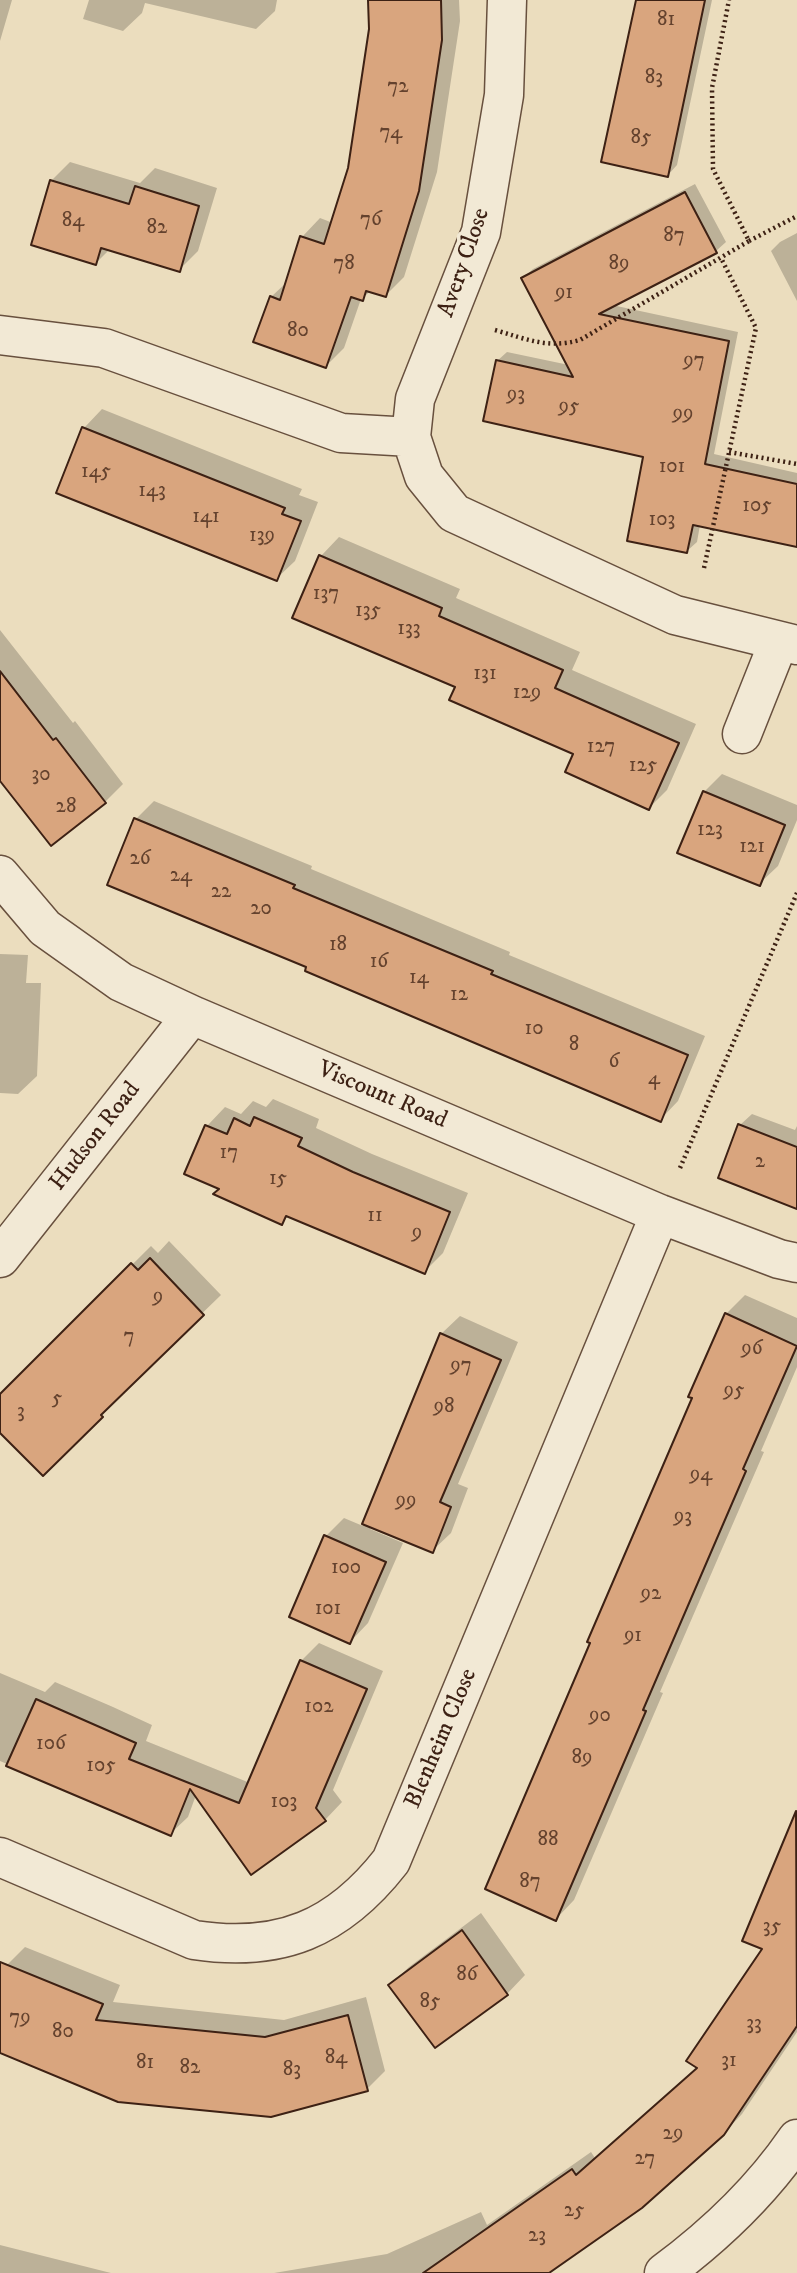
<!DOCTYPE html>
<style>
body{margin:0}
canvas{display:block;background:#ebddbe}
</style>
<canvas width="797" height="2273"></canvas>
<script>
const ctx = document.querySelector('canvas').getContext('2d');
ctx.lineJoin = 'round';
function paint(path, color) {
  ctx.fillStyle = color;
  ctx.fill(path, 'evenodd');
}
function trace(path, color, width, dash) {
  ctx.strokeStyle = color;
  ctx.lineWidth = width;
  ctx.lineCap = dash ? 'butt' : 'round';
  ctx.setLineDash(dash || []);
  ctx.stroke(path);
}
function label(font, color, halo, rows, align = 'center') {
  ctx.font = font + ' "IM FELL DW Pica",serif';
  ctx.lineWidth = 7;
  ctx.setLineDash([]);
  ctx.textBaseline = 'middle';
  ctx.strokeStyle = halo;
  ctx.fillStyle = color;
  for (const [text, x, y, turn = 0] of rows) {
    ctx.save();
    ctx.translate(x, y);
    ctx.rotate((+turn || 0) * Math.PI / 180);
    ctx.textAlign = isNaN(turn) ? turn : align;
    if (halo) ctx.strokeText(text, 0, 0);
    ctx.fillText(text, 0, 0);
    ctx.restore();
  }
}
const shadow = new Path2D(`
 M 0,0 L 12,0 L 0,41 Z
 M 89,0 L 277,0 L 275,11 L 256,29 L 145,3 L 142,13 L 123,31 L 83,19 Z
 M 370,0 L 459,0 L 460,21 L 437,172 L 404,277 L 386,295 L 371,291 L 361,299 L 344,348 L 326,366 L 271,297 L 288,281 L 302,237 L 320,218 L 333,223 L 350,169 L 371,29 Z
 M 638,0 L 712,0 L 677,165 L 668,175 Z
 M 70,162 L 140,183 L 155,168 L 217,188 L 198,251 L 179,270 L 110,249 L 96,263 L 33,244 L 52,180 Z
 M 695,184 L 726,242 L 716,251 L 612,305 L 738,332 L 714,454 L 797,473 L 797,546 L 700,525 L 697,542 L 687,551 L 645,455 L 497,361 L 507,352 L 569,365 L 523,278 L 533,269 Z
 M 797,233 L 797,301 L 771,251 L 780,242 Z
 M 102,409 L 302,489 L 299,495 L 318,502 L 295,561 L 276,579 L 58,492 L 84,428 Z
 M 339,537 L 460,589 L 456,598 L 580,652 L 572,670 L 696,724 L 667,790 L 649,808 L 575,753 L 457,686 L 295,617 L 321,556 Z
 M 0,630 L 73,723 L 75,721 L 123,784 L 105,802 L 0,777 Z
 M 722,774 L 797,805 L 797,820 L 778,866 L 759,884 L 704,792 Z
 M 154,801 L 312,866 L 311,869 L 510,952 L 509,955 L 705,1036 L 678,1101 L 660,1120 L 309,966 L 136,819 Z
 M 0,954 L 28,955 L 26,983 L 41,983 L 37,1076 L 18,1094 L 0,1093 Z
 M 273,1099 L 319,1119 L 316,1128 L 372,1154 L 468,1193 L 443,1253 L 424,1272 L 288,1216 L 281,1223 L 222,1188 L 207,1126 L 225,1107 L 241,1114 L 253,1101 L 266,1107 Z
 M 752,1114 L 795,1130 L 797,1126 L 797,1207 L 740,1125 Z
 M 169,1241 L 221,1295 L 118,1395 L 120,1397 L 51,1466 L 0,1430 L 0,1396 L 151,1246 L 158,1253 Z
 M 745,1295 L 797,1318 L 797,1367 L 761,1451 L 764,1452 L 660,1692 L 663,1693 L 574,1900 L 556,1919 L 694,1398 L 691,1396 L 726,1314 Z
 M 460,1316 L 518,1342 L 458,1484 L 468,1488 L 451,1533 L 432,1551 L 371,1526 L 370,1529 L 403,1543 L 368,1623 L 350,1642 L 326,1536 L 344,1518 L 363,1526 L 441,1334 Z
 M 319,1643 L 383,1671 L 333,1790 L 342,1802 L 325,1820 L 196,1795 L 188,1817 L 170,1834 L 0,1761 L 0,1673 L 45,1692 L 55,1682 L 113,1707 L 152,1725 L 146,1741 L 250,1783 L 301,1661 Z
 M 797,1817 L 797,2032 L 742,2114 L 723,2134 L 547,2273 L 274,2273 L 387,2254 L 481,2212 L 487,2225 L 591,2152 L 595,2158 L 698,2067 L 764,1948 L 744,1940 Z
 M 481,1913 L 525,1975 L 507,1994 L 435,2046 L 390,1985 L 409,1967 Z
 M 25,1947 L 120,1985 L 113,2002 L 284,2020 L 366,1997 L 385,2071 L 367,2089 L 0,2051 L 0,1982 L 7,1965 Z
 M 0,2245 L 111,2273 L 0,2273 Z`);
const building = new Path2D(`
 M 368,0 L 441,0 L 442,40 L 419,191 L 386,297 L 366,291 L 363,301 L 351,297 L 326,368 L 253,342 L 270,296 L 280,300 L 300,236 L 324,244 L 348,168 L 369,29 Z
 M 636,0 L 705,0 L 668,177 L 601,162 Z
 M 50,180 L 129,204 L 135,186 L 199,206 L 180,272 L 101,248 L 96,265 L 31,245 Z
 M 685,192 L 717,253 L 599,314 L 729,341 L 705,464 L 797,484 L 797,547 L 693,525 L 687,553 L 627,541 L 643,457 L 483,421 L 496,360 L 573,377 L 521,278 Z
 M 82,427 L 285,508 L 282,514 L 301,521 L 277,581 L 56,493 Z
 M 319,555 L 442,608 L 439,616 L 563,670 L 555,688 L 679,743 L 649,810 L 565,772 L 573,754 L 449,700 L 455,687 L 292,618 Z
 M 0,671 L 53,740 L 56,738 L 106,803 L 51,846 L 0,781 Z
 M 703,791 L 785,825 L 760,886 L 677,853 Z
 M 134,818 L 295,885 L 293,888 L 493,971 L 491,974 L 688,1055 L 661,1122 L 305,971 L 306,967 L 107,885 Z
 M 254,1117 L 302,1138 L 298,1146 L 353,1172 L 450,1212 L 425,1274 L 286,1216 L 282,1225 L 213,1194 L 219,1189 L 184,1174 L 205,1125 L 227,1134 L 234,1118 L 250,1126 Z
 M 738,1124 L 797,1147 L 797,1209 L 718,1178 Z
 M 150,1258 L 204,1315 L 101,1415 L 103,1417 L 43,1476 L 0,1433 L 0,1394 L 131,1263 L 138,1270 Z
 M 725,1313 L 797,1346 L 743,1469 L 746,1471 L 643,1710 L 646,1711 L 556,1921 L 485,1889 L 590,1643 L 587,1642 L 692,1398 L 688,1397 Z
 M 440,1333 L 501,1360 L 440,1502 L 451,1507 L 433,1553 L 362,1524 Z
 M 324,1535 L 386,1562 L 350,1644 L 289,1617 Z
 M 300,1660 L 367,1689 L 316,1808 L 326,1821 L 251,1875 L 190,1789 L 171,1836 L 6,1766 L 36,1699 L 136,1743 L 129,1759 L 239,1803 Z
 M 796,1811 L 797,2026 L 724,2135 L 642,2208 L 549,2273 L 423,2273 L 572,2169 L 576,2175 L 697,2068 L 686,2061 L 762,1949 L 742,1941 Z
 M 462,1930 L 508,1995 L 435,2048 L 388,1985 Z
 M 0,1962 L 103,2004 L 96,2020 L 265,2037 L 348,2015 L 368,2091 L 271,2117 L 118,2102 L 0,2053 Z`);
const path = new Path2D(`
 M 749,241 L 797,216
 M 495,330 C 526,339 548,349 580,340 L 749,241 L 713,169 L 712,88 L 729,0
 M 729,452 L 797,464
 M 704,568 L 756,328 L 721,258
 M 680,1168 L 797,893`);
const street = new Path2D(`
 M 507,0 L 504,95 L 481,232 L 415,399 L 411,437 L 424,476 L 454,513 L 675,615 L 797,645
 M 0,335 L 104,348 L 341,433 L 411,437
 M 742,734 L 779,641
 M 0,875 L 45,928 L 121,982 L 192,1015 L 660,1214 L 779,1259 L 797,1263
 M 0,1258 L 192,1015
 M 0,1857 L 194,1940 C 280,1953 338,1929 391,1861 L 660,1214
 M 664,2273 C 714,2236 762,2190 797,2139`);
const numberNames = [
 ["81",666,21],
 ["83",654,79],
 ["72",398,88],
 ["74",391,134],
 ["85",641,139],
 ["76",371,221],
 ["84",73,222],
 ["82",157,229],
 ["87",674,237],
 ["78",344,265],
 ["89",619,265],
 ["91",564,294],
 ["80",298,332],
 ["97",694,362],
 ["93",516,396],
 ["95",569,408],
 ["99",683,415],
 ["101",672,468],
 ["145",96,473],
 ["143",152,492],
 ["105",757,507],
 ["141",206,518],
 ["103",662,521],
 ["139",262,537],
 ["137",326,595],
 ["135",368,612],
 ["133",409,630],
 ["131",485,675],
 ["129",527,694],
 ["127",601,748],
 ["125",643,767],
 ["30",41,776],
 ["28",66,808],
 ["123",710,831],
 ["121",752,848],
 ["26",140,860],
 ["24",181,877],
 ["22",221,893],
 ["20",261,910],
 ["18",338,946],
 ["16",379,963],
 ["14",419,979],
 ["12",459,996],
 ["10",534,1030],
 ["8",574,1046],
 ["6",614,1063],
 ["4",654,1080],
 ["17",229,1154],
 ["2",760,1163],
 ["15",278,1180],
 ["11",375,1217],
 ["9",417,1234],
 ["9",158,1298],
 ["7",129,1338],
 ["96",752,1350],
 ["97",461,1367],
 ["95",734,1392],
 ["5",57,1400],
 ["98",444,1408],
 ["3",21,1413],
 ["94",701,1476],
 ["99",406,1502],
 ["93",683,1518],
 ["100",346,1569],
 ["92",651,1595],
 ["101",328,1610],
 ["91",633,1637],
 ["102",319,1708],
 ["90",600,1717],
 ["106",51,1745],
 ["89",582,1759],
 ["105",101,1767],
 ["103",284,1803],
 ["88",548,1841],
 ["87",530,1883],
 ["35",772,1928],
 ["86",467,1976],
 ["85",430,2003],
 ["79",20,2019],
 ["33",754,2025],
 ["80",63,2033],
 ["84",336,2059],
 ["31",729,2062],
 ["81",145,2064],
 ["82",190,2069],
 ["83",292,2071],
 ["29",673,2135],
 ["27",645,2160],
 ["25",574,2212],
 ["23",537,2237]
];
const streetNames = [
 ["Avery Close",465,263,-71],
 ["Viscount Road",382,1096,23],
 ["Hudson Road",96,1137,-52],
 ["Blenheim Close",442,1739,-67]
];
paint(shadow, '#0003');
paint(building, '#d9a57e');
trace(building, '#3d2114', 2);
trace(street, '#68503e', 41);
trace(path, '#3d2114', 4.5, [2, 3.5]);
trace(street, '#f2e9d5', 38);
label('21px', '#64422e', null, numberNames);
label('24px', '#3d2114', '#f2e9d5', streetNames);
</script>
